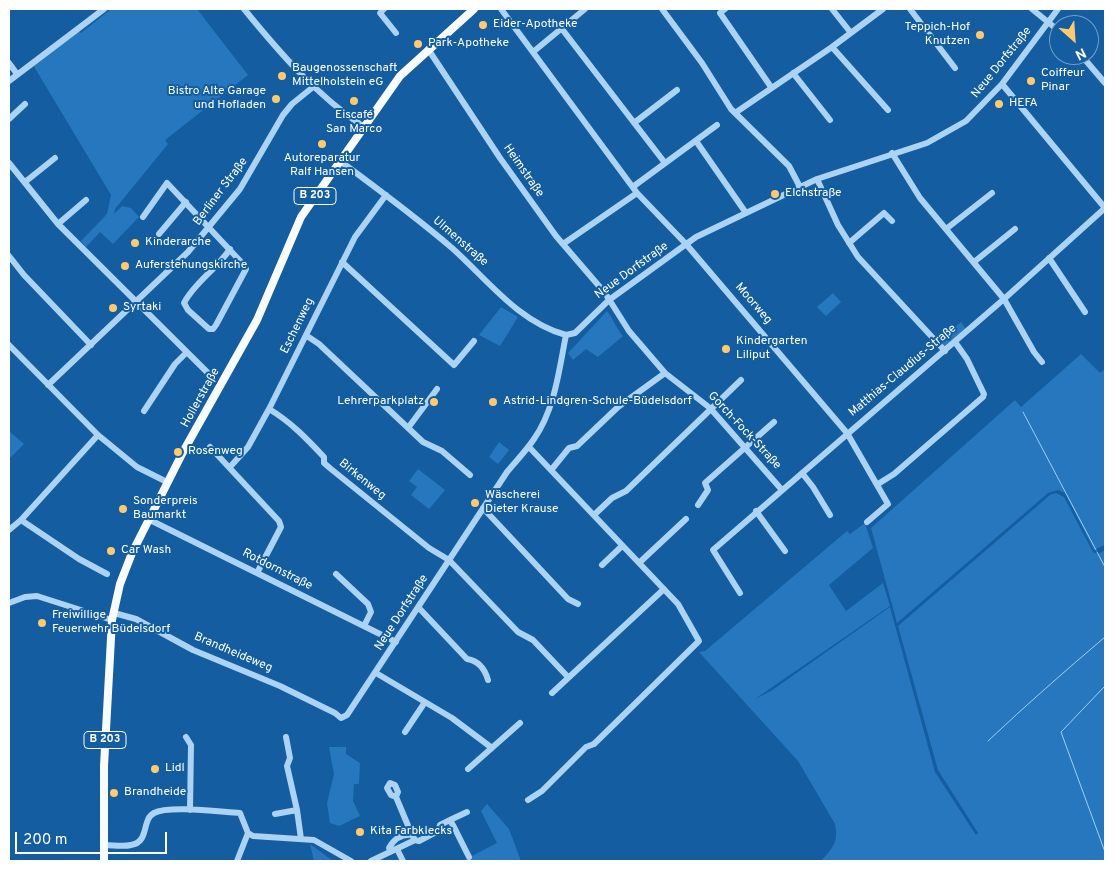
<!DOCTYPE html>
<meta charset="utf-8">
<style>
body{margin:0}
#map{position:relative;width:1114px;height:870px;overflow:hidden;background:#135da0;font-family:Overpass,sans-serif}
canvas{display:block}
.frame{position:absolute;inset:0;border:10px solid #fff;pointer-events:none}
.north{position:absolute;left:1049px;top:15px;width:50px;height:50px;box-sizing:border-box;background:#135da0;border:1px solid #719ec6;border-radius:50%;rotate:154deg;font-size:14px;font-weight:700;line-height:20px;text-align:center;color:#fff}
.north::after{content:'';display:block;margin:auto;width:18px;height:22px;background:#ffc96f;clip-path:polygon(50% 0,100% 100%,50% 72%,0 100%)}
.scale{position:absolute;left:15px;top:832px;width:152px;height:22px;box-sizing:border-box;border:2px solid #fff;border-top:0;padding-left:6px;font-size:15px;line-height:18px;white-space:nowrap;color:#fff;-webkit-text-stroke:4px #135da0;paint-order:stroke}
</style>
<div id="map">
<canvas width="1114" height="870"></canvas>
<div class="frame"></div>
<div class="north">N</div>
<div class="scale">200 m</div>
</div>
<script>
const ctx = document.querySelector('canvas').getContext('2d');
ctx.lineJoin = 'round';
function paint(path, color) {
  ctx.fillStyle = color;
  ctx.fill(path, 'evenodd');
}
function trace(path, color, width, dash) {
  ctx.strokeStyle = color;
  ctx.lineWidth = width;
  ctx.lineCap = dash ? 'butt' : 'round';
  ctx.setLineDash(dash || []);
  ctx.stroke(path);
}
function label(font, color, halo, rows, align = 'center') {
  ctx.font = font + ' Overpass,sans-serif';
  ctx.lineWidth = 4;
  ctx.setLineDash([]);
  ctx.textBaseline = 'middle';
  ctx.strokeStyle = halo;
  ctx.fillStyle = color;
  for (const [text, x, y, turn = 0] of rows) {
    ctx.save();
    ctx.translate(x, y);
    ctx.rotate((+turn || 0) * Math.PI / 180);
    ctx.textAlign = isNaN(turn) ? turn : align;
    if (halo) ctx.strokeText(text, 0, 0);
    ctx.fillText(text, 0, 0);
    ctx.restore();
  }
}
const green = new Path2D(`
 M 111,9 L 197,9 L 248,75 L 165,140 L 168,144 L 115,209 L 114,214 L 122,206 L 131,208 L 139,217 L 113,244 L 100,232 L 86,247 L 81,241 L 107,214 L 111,195 L 33,65 L 78,31 L 81,33 Z
 M 833,293 L 841,302 L 826,316 L 817,307 Z
 M 501,307 L 518,317 L 500,346 L 479,335 Z
 M 607,311 C 614,320 616,328 623,336 L 598,357 L 586,349 L 573,360 L 568,353 Z
 M 961,322 L 966,329 L 945,348 L 938,341 Z
 M 1081,354 L 1100,373 L 1105,369 L 1105,545 L 1094,550 L 1065,493 L 1058,490 L 1048,493 L 897,623 L 871,528 L 1015,400 L 1021,407 Z
 M 9,431 L 24,444 L 9,459 Z
 M 499,442 L 509,450 L 498,464 L 489,457 Z
 M 418,469 L 445,490 L 429,509 L 411,495 L 417,487 L 409,481 Z
 M 1056,493 L 1064,497 L 1093,552 L 1098,554 L 1105,550 L 1105,861 L 821,861 C 832,849 839,842 835,824 L 798,761 L 699,652 L 705,651 L 847,531 L 850,534 L 865,523 L 873,548 L 829,585 L 846,611 L 883,583 L 890,606 L 755,699 L 771,691 L 890,607 L 935,772 L 976,835 L 978,833 L 938,770 L 898,626 L 1050,495 Z
 M 329,747 L 346,747 L 346,754 L 360,763 L 359,784 L 354,784 L 353,801 L 360,816 L 339,826 L 330,823 L 327,803 L 334,774 Z
 M 487,804 L 509,829 L 521,861 L 462,861 L 497,843 L 481,811 Z
 M 310,844 L 333,861 L 314,861 Z`);
const stream = new Path2D(`
 M 1023,412 L 1096,550
 M 1097,552 L 1105,567
 M 1105,686 L 1061,732 L 1105,852
 M 988,741 C 1026,705 1065,671 1105,637`);
const minor = new Path2D(`
 M 244,9 C 280,53 316,95 364,127
 M 384,9 L 380,13 L 396,33
 M 501,9 L 637,193 L 686,244 L 847,433 L 888,504 L 867,522
 M 662,9 L 702,63 L 731,109 L 789,166 L 800,187
 M 725,9 L 720,13 L 771,87
 M 832,9 L 851,33
 M 910,9 L 955,68
 M 1032,9 L 1059,31
 M 562,29 L 665,163
 M 832,47 L 888,110
 M 428,49 L 500,158 L 556,236 L 605,293 L 629,331 L 665,373 L 710,408 L 782,490
 M 533,52 L 585,9
 M 1081,55 L 1105,83
 M 9,63 L 17,74
 M 793,73 L 830,120
 M 9,81 L 104,9
 M 735,113 L 832,47 L 883,9
 M 9,119 L 25,104
 M 634,123 L 677,90
 M 696,141 L 746,213
 M 892,153 L 920,198 L 1004,299 L 1034,352 L 1042,362
 M 340,161 C 378,189 416,217 452,248 C 487,279 518,322 566,335
 M 9,163 L 58,224 L 212,377
 M 817,179 L 838,225 L 858,257 L 945,351
 M 25,182 L 55,158
 M 634,186 L 717,125
 M 143,217 L 167,183 L 243,264 L 246,269 L 216,325 L 213,329 L 209,329 L 188,310 L 184,303 C 195,282 217,269 230,249
 M 58,224 L 86,200
 M 946,229 L 992,193
 M 159,234 L 186,202
 M 849,243 L 884,213 L 892,221
 M 563,244 L 637,193
 M 9,256 L 24,275 L 91,345
 M 1049,258 L 1085,312
 M 342,262 L 454,365 L 474,341
 M 974,262 L 1015,229
 M 566,335 L 575,333 L 609,300 L 696,237 L 817,179 L 927,143 L 966,121 L 1002,84 L 1058,9
 M 307,336 L 319,344 L 423,442 L 442,451 L 470,475
 M 9,345 L 98,435 L 137,467 L 167,482
 M 48,385 L 188,252 L 240,189 L 283,115 L 292,104 L 313,87
 M 269,409 C 291,422 307,439 324,457 L 324,463 L 331,469 L 429,548 L 449,560 L 518,632 L 533,640 L 568,677
 M 144,411 L 175,364 L 187,352
 M 408,428 L 437,389
 M 210,447 L 279,521 L 281,527 L 257,573
 M 230,467 L 248,447 L 269,409 L 355,237 L 386,195
 M 552,469 L 569,448 L 577,446 L 618,407 L 665,373
 M 802,473 L 813,487 L 830,515
 M 878,484 L 894,474 L 983,397 L 984,394 L 967,359 L 955,342
 M 698,505 L 708,490 L 705,483 L 774,422
 M 483,508 L 568,599 L 578,604
 M 756,511 L 785,551
 M 594,515 L 612,498 L 626,491 L 741,380
 M 148,519 L 396,642
 M 21,520 L 79,559 L 107,574
 M 9,530 L 21,520 L 98,435
 M 639,563 L 686,519
 M 602,565 L 622,546
 M 336,574 L 368,604 L 371,612 L 364,626
 M 740,593 L 713,550 L 1004,299 L 1105,208 L 1002,84
 M 9,603 L 25,597 L 37,596 L 112,620
 M 419,608 L 467,659 C 479,661 485,669 488,680
 M 114,613 L 136,619 L 193,650 L 280,686 L 335,713 L 341,718 L 347,715 L 507,472 C 516,461 526,451 534,439 C 555,409 559,370 566,335
 M 376,673 L 452,718 L 492,748
 M 552,693 L 664,589
 M 405,732 L 425,702
 M 186,737 L 191,745 L 190,810
 M 286,737 L 290,758 L 287,766 L 297,810 L 301,839
 M 468,769 L 520,723
 M 396,797 L 398,792 L 395,785 L 390,783 L 387,788 L 391,795 L 396,797 L 412,835
 M 528,800 L 542,791 L 586,747 L 594,744 L 699,641 L 678,604 L 529,447
 M 275,814 L 297,810
 M 450,820 L 440,825 L 438,831 L 444,832 L 454,827 L 450,820 L 467,812
 M 454,827 L 469,857
 M 415,840 L 419,841 L 438,831
 M 104,845 C 113,845 123,847 131,845 C 150,842 141,820 154,813 C 169,805 221,812 240,813 L 248,833 L 253,836 L 314,840 L 351,861
 M 397,849 L 403,861
 M 237,861 L 248,833
 M 371,861 L 415,840 L 412,835 C 402,834 394,839 389,848 L 391,851`);
const major = new Path2D(`
 M 104,861 L 104,766 L 112,620 L 120,584 L 132,553 L 183,452 L 257,320 L 301,217 L 400,76 L 474,9`);
const markers = [
 [483,25,5,"#ffc96f"],
 [980,35,5,"#ffc96f"],
 [418,44,5,"#ffc96f"],
 [282,76,5,"#ffc96f"],
 [1031,81,5,"#ffc96f"],
 [276,99,5,"#ffc96f"],
 [354,101,5,"#ffc96f"],
 [999,104,5,"#ffc96f"],
 [322,144,5,"#ffc96f"],
 [775,194,5,"#ffc96f"],
 [135,243,5,"#ffc96f"],
 [125,266,5,"#ffc96f"],
 [113,308,5,"#ffc96f"],
 [726,349,5,"#ffc96f"],
 [434,402,5,"#ffc96f"],
 [493,402,5,"#ffc96f"],
 [178,452,5,"#ffc96f"],
 [475,503,5,"#ffc96f"],
 [123,509,5,"#ffc96f"],
 [111,551,5,"#ffc96f"],
 [42,623,5,"#ffc96f"],
 [155,769,5,"#ffc96f"],
 [114,793,5,"#ffc96f"],
 [360,832,5,"#ffc96f"]
];
const shields = [
 [315,196,42],
 [105,740,42]
];
const shieldNames = [
 ["B 203",315,196],
 ["B 203",105,740]
];
const poiNames = [
 ["Eider-Apotheke",493,25],
 ["Teppich-Hof",970,28,"right"],
 ["Knutzen",970,42,"right"],
 ["Park-Apotheke",428,44],
 ["Baugenossenschaft",292,69],
 ["Mittelholstein eG",292,83],
 ["Coiffeur",1041,74],
 ["Pinar",1041,88],
 ["Bistro Alte Garage",266,92,"right"],
 ["und Hofladen",266,106,"right"],
 ["HEFA",1009,104],
 ["Eiscafé",354,116,"center"],
 ["San Marco",354,130,"center"],
 ["Autoreparatur",322,159,"center"],
 ["Ralf Hansen",322,173,"center"],
 ["Elchstraße",785,194],
 ["Kinderarche",145,243],
 ["Auferstehungskirche",135,266],
 ["Syrtaki",123,308],
 ["Kindergarten",736,342],
 ["Liliput",736,356],
 ["Lehrerparkplatz",424,402,"right"],
 ["Astrid-Lindgren-Schule-Büdelsdorf",503,402],
 ["Rosenweg",188,452],
 ["Wäscherei",485,496],
 ["Dieter Krause",485,510],
 ["Sonderpreis",133,502],
 ["Baumarkt",133,516],
 ["Car Wash",121,551],
 ["Freiwillige",52,616],
 ["Feuerwehr Büdelsdorf",52,630],
 ["Lidl",165,769],
 ["Brandheide",124,793],
 ["Kita Farbklecks",370,832]
];
const streetNames = [
 ["Neue Dorfstraße",1002,63,-51],
 ["Heimstraße",523,171,55],
 ["Berliner Straße",221,192,-53],
 ["Ulmenstraße",460,242,41],
 ["Neue Dorfstraße",632,271,-36],
 ["Moorweg",753,304,49],
 ["Eschenweg",298,326,-64],
 ["Matthias-Claudius-Straße",903,371,-40],
 ["Hollerstraße",201,398,-61],
 ["Gorch-Fock-Straße",744,431,47],
 ["Birkenweg",362,480,39],
 ["Rotdornstraße",277,570,27],
 ["Neue Dorfstraße",402,613,-57],
 ["Brandheideweg",233,653,23]
];
paint(green, '#2677be');
trace(stream, '#9ecff7', 1);
trace(minor, '#acd3f4', 6);
trace(major, '#f9fcff', 8);
for (const [x, y, r, color] of markers) {
  const dot = new Path2D();
  dot.arc(x, y, r, 0, 2 * Math.PI);
  ctx.fillStyle = color;
  ctx.fill(dot);
  trace(dot, '#135da0', 2);
}
for (const [x, y, w] of shields) {
  const box = new Path2D();
  box.roundRect(x - w / 2, y - 8.5, w, 17, 4);
  ctx.fillStyle = '#135da0';
  ctx.fill(box);
  trace(box, '#fff', 1);
}
label('bold 11px', '#fff', null, shieldNames);
label('12px', '#fff', '#135da0', poiNames, 'left');
label('12px', '#fff', '#135da0', streetNames);
</script>
